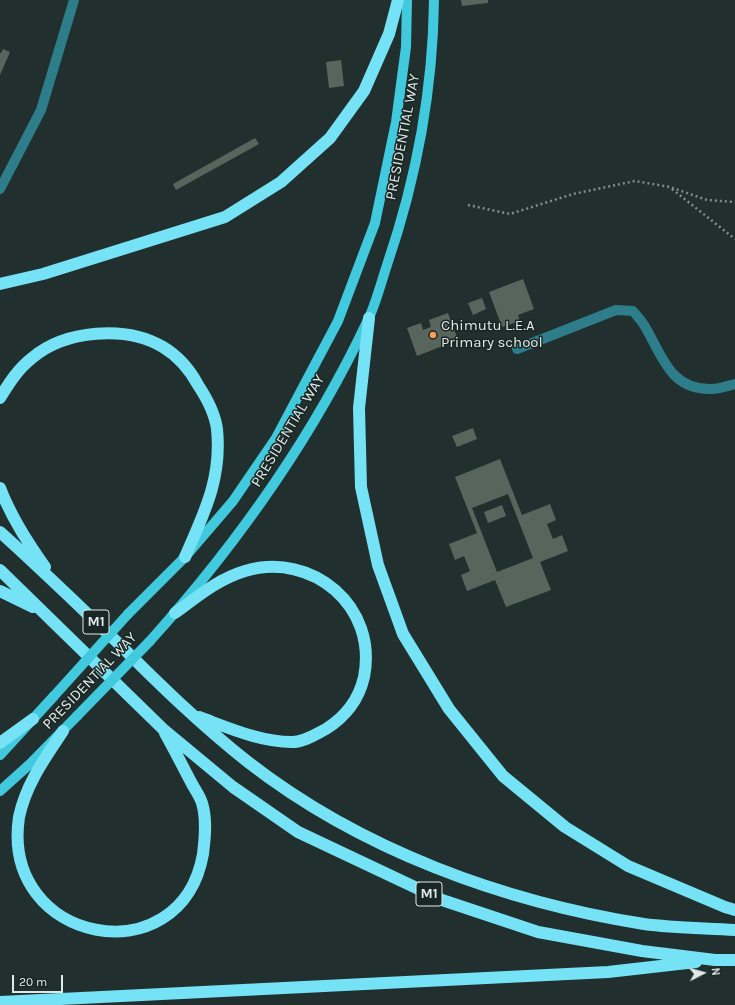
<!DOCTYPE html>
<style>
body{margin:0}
#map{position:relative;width:735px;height:1005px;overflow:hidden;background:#21302e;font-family:Karla,sans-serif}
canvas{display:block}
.north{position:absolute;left:683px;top:953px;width:40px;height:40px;-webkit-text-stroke:3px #182624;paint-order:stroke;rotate:84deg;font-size:11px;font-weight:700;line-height:16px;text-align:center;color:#e0e9e8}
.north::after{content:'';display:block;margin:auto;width:14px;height:18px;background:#e0e9e8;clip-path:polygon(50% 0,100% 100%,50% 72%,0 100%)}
.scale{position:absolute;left:12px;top:975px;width:51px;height:18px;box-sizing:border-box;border:2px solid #e0e9e8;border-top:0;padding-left:5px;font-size:12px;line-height:14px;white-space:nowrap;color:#e0e9e8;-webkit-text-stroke:3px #182624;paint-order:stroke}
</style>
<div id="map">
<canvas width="735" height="1005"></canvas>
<div class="north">N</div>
<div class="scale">20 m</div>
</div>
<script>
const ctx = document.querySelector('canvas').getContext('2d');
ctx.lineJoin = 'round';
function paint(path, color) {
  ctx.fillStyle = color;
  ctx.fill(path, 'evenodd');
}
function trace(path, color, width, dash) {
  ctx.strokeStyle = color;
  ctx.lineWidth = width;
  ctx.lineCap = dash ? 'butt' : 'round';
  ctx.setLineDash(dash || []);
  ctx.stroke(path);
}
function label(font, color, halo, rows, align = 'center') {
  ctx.font = font + ' Karla,sans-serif';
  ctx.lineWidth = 3;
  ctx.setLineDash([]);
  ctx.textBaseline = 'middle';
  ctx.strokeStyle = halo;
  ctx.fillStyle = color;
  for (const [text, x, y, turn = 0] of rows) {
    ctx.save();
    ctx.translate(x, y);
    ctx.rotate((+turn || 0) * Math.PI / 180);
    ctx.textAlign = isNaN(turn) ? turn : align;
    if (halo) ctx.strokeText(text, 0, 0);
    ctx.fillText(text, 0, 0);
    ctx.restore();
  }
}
const building = new Path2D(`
 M 461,0 L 488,0 L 488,3 L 462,6 Z
 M 3,49 L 10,52 L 0,75 L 0,53 L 1,53 Z
 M 341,60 L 344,86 L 329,88 L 326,62 Z
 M 255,138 L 259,144 L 176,190 L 173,184 Z
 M 523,279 L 534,309 L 518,315 L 520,321 L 502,327 L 489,292 Z
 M 482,298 L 486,309 L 473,315 L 468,303 Z
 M 448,313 L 458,340 L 417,356 L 407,328 L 421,323 L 423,330 L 431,327 L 429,320 Z
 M 473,428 L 477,439 L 457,447 L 452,436 Z
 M 500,459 L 522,515 L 550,504 L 556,520 L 547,524 L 553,539 L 562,535 L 568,551 L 540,562 L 551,590 L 506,607 L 495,580 L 467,591 L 461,575 L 470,571 L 464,556 L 455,560 L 449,544 L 477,533 L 455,477 ZM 508,494 L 533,558 L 497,572 L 472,508 Z
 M 502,505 L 506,516 L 488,523 L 484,512 Z`);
const path = new Path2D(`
 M 672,189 L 735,239
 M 468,205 L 510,214 L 573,194 L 635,181 L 670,187 L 707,200 L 735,202`);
const minor = new Path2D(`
 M 0,189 L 41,110 L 74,0
 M 517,349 L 616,310 L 633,311 C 637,316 641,320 644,325 C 662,354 669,390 711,389 C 719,389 727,386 735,384`);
const major = new Path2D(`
 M 128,614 L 185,557 L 233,501 L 276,438 L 338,321 L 375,223 L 396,122 L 406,47 L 407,0
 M 150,641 C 238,543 312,439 368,320 C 376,303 381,283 387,265 C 416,180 433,90 434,0
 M 0,755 L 54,696
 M 0,791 L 30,764 L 77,716`);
const highway = new Path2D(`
 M 0,284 L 43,274 L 225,217 L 281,182 L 330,138 L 364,91 L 389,34 L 398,0
 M 369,318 L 359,408 L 361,487 L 378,565 L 403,634 L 449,709 L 503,776 L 565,827 L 628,866 L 725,907 L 735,910
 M 0,398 C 9,383 18,369 32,358 C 65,330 126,325 163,347 C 178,356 190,370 198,385 C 206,397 215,414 217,429 C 222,479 204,513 185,557
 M 0,488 C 11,517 27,542 45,567
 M 0,532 C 40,568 78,605 117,642 C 159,684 201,725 248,762 C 361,850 504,902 644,924 C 674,928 705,928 735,930
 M 0,570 L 163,729 L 233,787 L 298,832 L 442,900 L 538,932 L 642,951 L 715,960 L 735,960
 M 0,591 L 33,607
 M 175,613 C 197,597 218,579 245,571 C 313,551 378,607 364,677 C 359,699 345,717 326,729 C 316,734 304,742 292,742 C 260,742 229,728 199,717
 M 63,731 C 45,758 26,784 19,817 C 0,944 181,978 203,854 C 205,838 207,819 202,803 C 200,796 194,788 191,782 C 182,765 174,749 165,733
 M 0,743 L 33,719
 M 0,1002 L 608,972 L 696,962`);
const majorBridge = new Path2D(`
 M 54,696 L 128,614
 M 77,716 L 150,641`);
const markers = [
 [433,335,4,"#fc9e52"]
];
const shields = [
 [96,622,26],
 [429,894,26]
];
const shieldNames = [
 ["M1",96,622],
 ["M1",429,894]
];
const streetNames = [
 ["PRESIDENTIAL WAY",403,137,-79],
 ["PRESIDENTIAL WAY",288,431,-59],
 ["PRESIDENTIAL WAY",90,681,-46]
];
const poiNames = [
 ["Chimutu L.E.A",441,326],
 ["Primary school",441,343]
];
paint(building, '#58655d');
trace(path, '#818d8c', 2.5, [2, 3]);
trace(minor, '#2e7d8a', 10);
trace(major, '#41c9de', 10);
trace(highway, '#75e2f5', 12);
trace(majorBridge, '#41c9de', 10);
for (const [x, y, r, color] of markers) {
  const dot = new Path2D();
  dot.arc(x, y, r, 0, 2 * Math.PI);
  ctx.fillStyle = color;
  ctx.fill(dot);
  trace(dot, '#182624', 1.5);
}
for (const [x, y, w] of shields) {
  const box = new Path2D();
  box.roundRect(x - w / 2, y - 12, w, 24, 3);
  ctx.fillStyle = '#182624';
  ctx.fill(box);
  trace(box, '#e0e9e8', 1);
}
label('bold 14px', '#e0e9e8', null, shieldNames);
label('15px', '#e0e9e8', '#182624', streetNames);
label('15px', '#e0e9e8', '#182624', poiNames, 'left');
</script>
